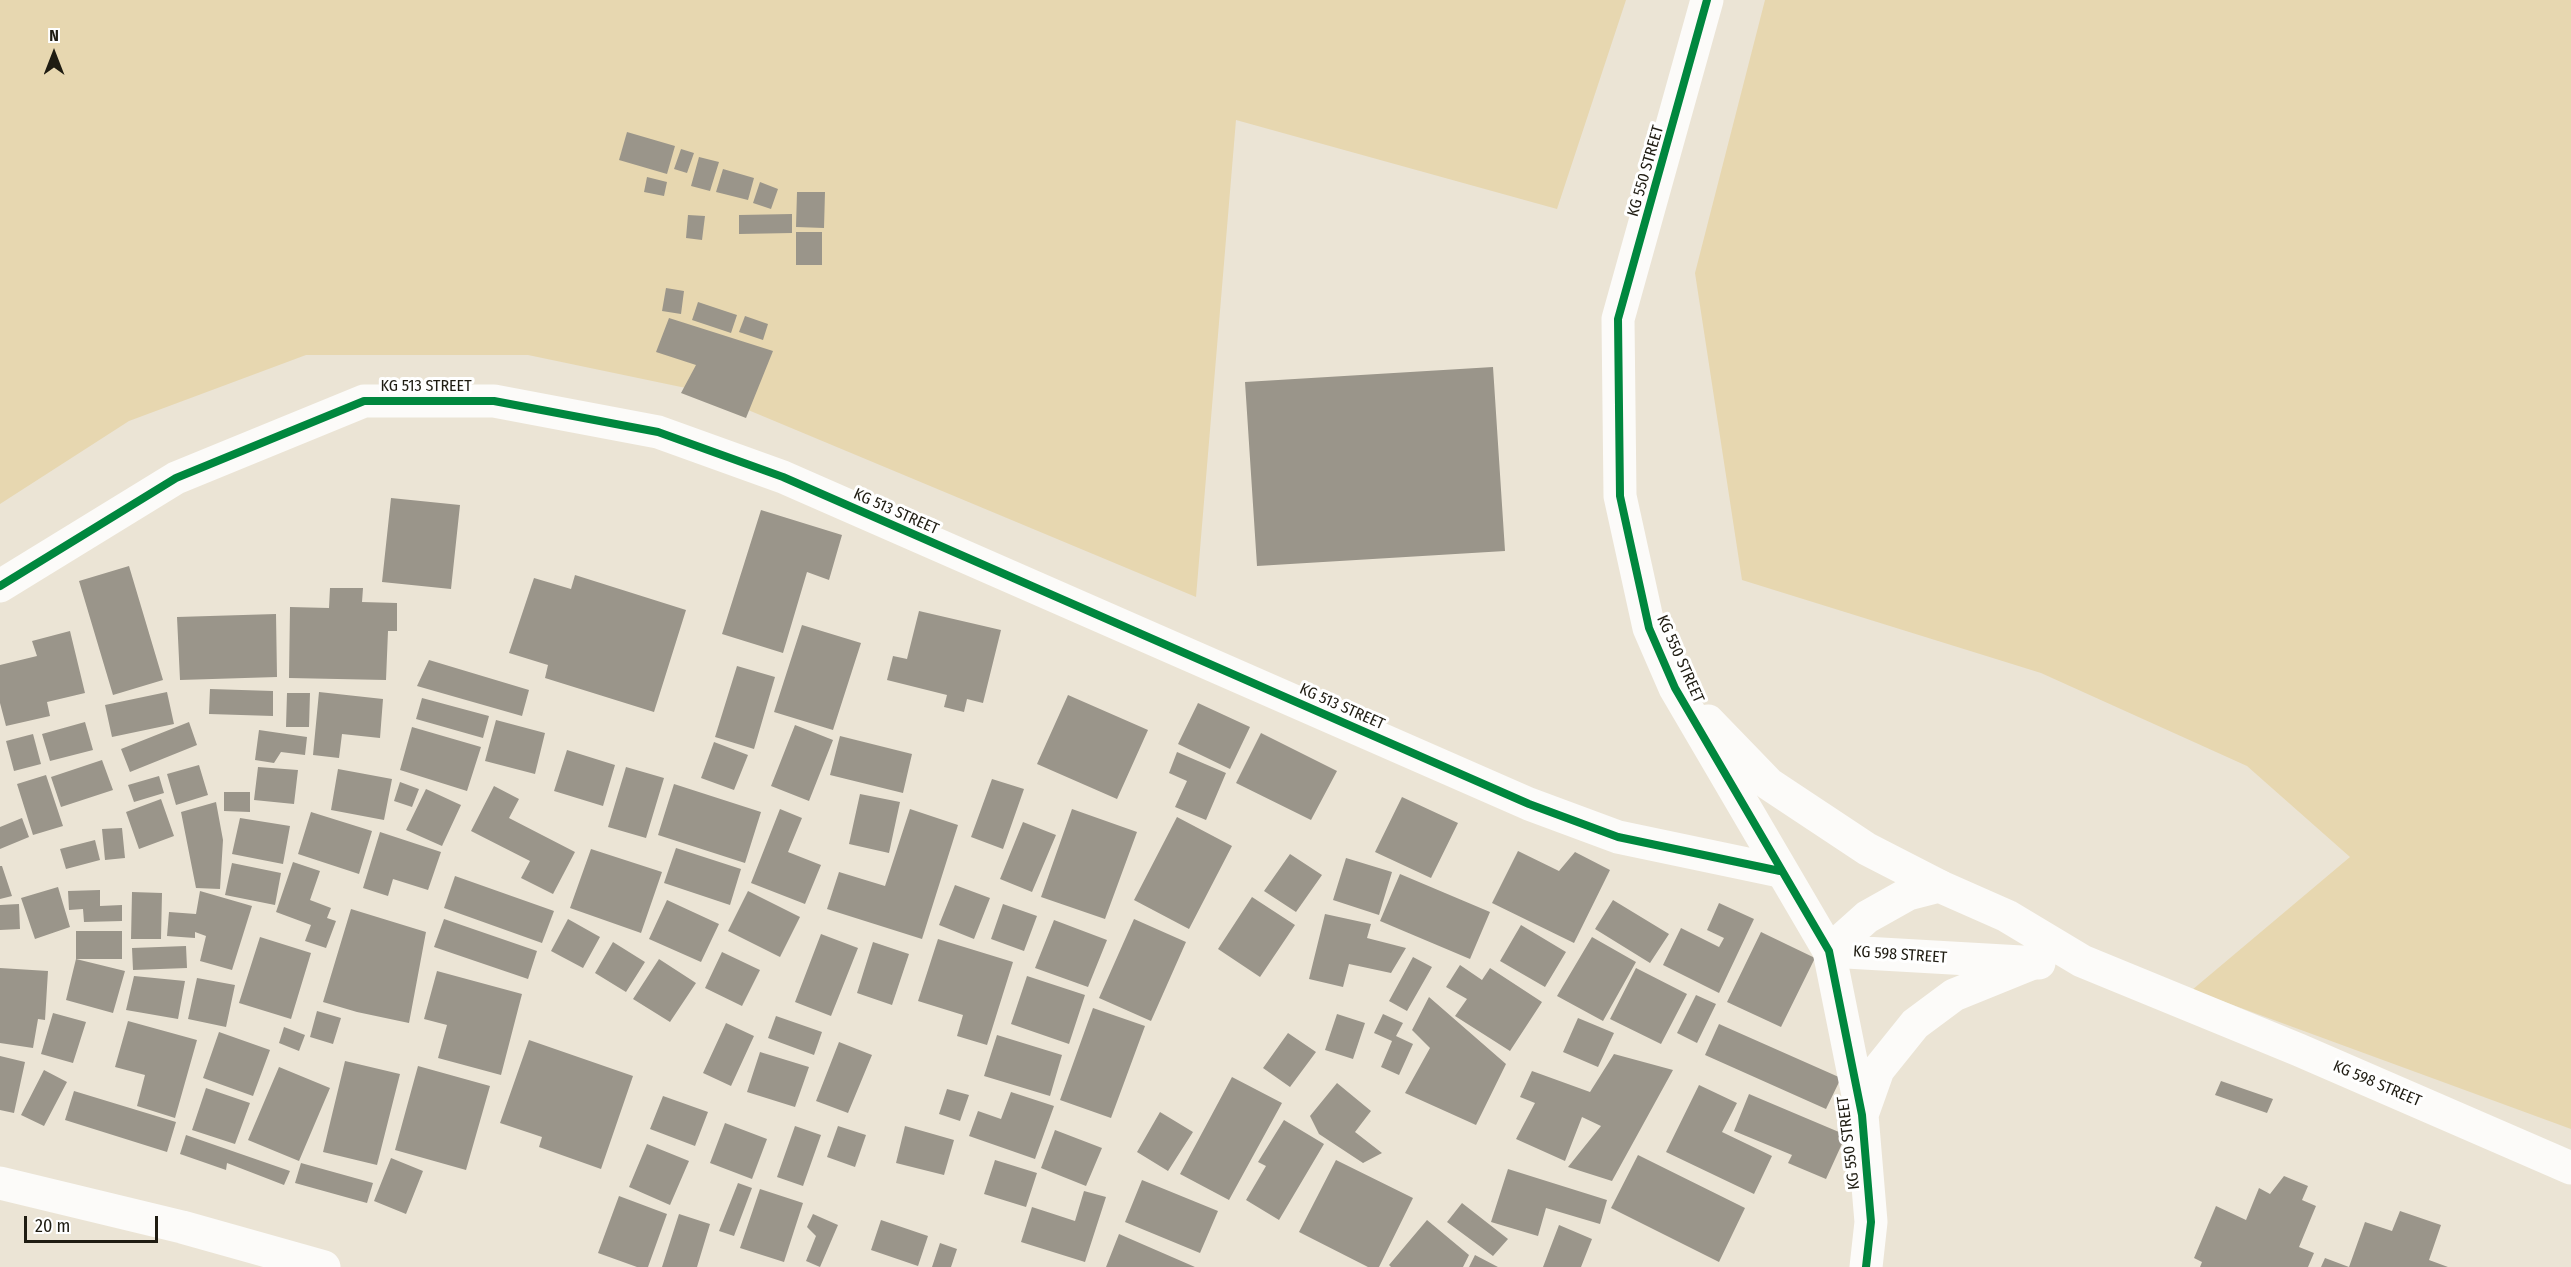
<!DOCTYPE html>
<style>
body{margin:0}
#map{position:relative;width:2571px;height:1267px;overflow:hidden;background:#ebe4d5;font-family:"Fira Sans Condensed",sans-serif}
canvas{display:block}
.north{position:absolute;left:24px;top:24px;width:60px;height:60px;-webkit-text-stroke:4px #fff;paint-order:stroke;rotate:0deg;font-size:16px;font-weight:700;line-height:24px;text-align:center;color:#1f1c12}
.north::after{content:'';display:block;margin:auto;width:21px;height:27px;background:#1f1c12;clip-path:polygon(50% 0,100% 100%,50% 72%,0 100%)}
.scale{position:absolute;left:24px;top:1216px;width:134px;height:27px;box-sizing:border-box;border:3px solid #1f1c12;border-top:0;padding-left:8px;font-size:18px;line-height:21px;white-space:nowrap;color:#1f1c12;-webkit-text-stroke:4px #fff;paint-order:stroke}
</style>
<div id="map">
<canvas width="2571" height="1267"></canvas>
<div class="north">N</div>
<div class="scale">20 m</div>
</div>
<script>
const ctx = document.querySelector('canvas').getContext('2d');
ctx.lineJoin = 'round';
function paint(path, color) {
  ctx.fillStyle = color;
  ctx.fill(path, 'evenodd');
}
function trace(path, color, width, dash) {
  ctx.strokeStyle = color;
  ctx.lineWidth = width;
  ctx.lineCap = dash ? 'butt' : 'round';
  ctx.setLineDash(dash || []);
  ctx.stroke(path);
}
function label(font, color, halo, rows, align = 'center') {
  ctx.font = font + ' "Fira Sans Condensed",sans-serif';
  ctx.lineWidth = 6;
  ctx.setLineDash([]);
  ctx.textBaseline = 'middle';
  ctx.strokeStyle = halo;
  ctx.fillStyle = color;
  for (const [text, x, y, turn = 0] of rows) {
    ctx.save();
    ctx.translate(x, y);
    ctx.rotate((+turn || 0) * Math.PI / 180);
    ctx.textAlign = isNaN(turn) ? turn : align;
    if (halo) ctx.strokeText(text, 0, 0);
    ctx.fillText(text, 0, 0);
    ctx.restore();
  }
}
const green = new Path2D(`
 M 0,0 L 1626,0 L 1557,209 L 1236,120 L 1196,597 L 705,392 L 528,355 L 306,355 L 129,421 L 0,504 Z
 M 1765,0 L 2571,0 L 2571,1129 L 2192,990 L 2350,857 L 2247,766 L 2041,673 L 1742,580 L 1695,273 Z`);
const building = new Path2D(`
 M 627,132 L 675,146 L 667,174 L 619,160 Z
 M 681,149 L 694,153 L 687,173 L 674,169 Z
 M 699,157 L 719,162 L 710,191 L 691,186 Z
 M 723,169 L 754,178 L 748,200 L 716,192 Z
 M 647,177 L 667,182 L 664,196 L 644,192 Z
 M 760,182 L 778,189 L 771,209 L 753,203 Z
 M 797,192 L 825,192 L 824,228 L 796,227 Z
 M 792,214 L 792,233 L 739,234 L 739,215 Z
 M 688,215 L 705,216 L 702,240 L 686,238 Z
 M 796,232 L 822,232 L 822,265 L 796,265 Z
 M 666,288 L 684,291 L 681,314 L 662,311 Z
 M 698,302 L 737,315 L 731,333 L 692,320 Z
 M 745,316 L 768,324 L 763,340 L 739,332 Z
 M 669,318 L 773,351 L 746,418 L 681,393 L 696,365 L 656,352 Z
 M 1493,367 L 1505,551 L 1257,566 L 1245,382 Z
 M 391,498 L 460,505 L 451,589 L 382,582 Z
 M 761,510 L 842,535 L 829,580 L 807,572 L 783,653 L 722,634 Z
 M 129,566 L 163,680 L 113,695 L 79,581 Z
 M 575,575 L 686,610 L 654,712 L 545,678 L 548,665 L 509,653 L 534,578 L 571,589 Z
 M 330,588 L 363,588 L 362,602 L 397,603 L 397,631 L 388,631 L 386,680 L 289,678 L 290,607 L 329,608 Z
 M 919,611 L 1001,630 L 983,703 L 967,699 L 964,712 L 944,707 L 947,695 L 887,680 L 893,656 L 907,659 Z
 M 276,614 L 277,677 L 180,680 L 177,617 Z
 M 802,625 L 861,643 L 833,730 L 774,712 Z
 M 70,631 L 85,693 L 47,702 L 50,716 L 6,726 L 0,703 L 0,665 L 37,656 L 32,641 Z
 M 429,660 L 529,690 L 522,716 L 417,686 Z
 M 737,666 L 775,677 L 754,749 L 715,737 Z
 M 210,689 L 273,691 L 273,716 L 209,714 Z
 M 167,692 L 174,724 L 112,737 L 105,705 Z
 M 319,692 L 383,699 L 380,738 L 342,734 L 339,758 L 313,755 Z
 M 287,693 L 310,693 L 309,727 L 286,727 Z
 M 1068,695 L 1148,730 L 1117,799 L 1037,764 Z
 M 422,698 L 489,716 L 483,738 L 416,719 Z
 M 1198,703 L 1250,727 L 1230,769 L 1178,744 Z
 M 496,720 L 545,733 L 535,774 L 485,761 Z
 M 85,722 L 93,750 L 50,761 L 42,734 Z
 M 189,722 L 197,745 L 130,772 L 121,749 Z
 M 795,725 L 833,740 L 809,801 L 771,786 Z
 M 412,727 L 481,747 L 467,791 L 400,770 Z
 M 259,730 L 307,737 L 305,755 L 281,752 L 274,763 L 255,760 Z
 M 1261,733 L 1337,771 L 1311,820 L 1236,783 Z
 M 33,734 L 41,764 L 14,771 L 6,741 Z
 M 840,736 L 912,754 L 903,793 L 830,775 Z
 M 714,742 L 748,755 L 734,790 L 701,778 Z
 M 567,750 L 615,765 L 603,806 L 554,791 Z
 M 1177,752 L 1226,773 L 1206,820 L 1175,807 L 1187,781 L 1169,773 Z
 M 102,760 L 113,790 L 61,807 L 51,777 Z
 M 199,765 L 208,795 L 176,805 L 167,774 Z
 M 258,767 L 298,770 L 294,804 L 254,800 Z
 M 626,767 L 664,778 L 646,838 L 608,827 Z
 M 338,769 L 392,779 L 384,820 L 331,810 Z
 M 46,775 L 63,826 L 33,835 L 17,784 Z
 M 159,776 L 164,793 L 134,802 L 128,785 Z
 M 992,779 L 1024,789 L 1003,849 L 971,837 Z
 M 400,782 L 419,789 L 412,807 L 394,801 Z
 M 674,784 L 761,812 L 745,863 L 658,835 Z
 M 494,786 L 519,799 L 509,818 L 575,852 L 553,894 L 521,878 L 530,861 L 471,831 Z
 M 426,789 L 461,805 L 442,846 L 406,830 Z
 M 224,792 L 250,792 L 250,812 L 224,811 Z
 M 860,794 L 900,802 L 889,853 L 849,844 Z
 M 1402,797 L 1458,823 L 1431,878 L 1375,852 Z
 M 161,799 L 174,836 L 139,849 L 126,812 Z
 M 216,802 L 223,840 L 220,889 L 196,888 L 181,812 Z
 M 780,809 L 802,818 L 788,852 L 821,865 L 805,904 L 751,883 Z
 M 910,809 L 958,825 L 922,939 L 827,909 L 839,872 L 885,886 Z
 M 1072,809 L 1137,832 L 1105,919 L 1041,897 Z
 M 311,812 L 372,831 L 359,874 L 298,854 Z
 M 1177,817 L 1232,846 L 1189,929 L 1134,900 Z
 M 22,818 L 29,837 L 0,849 L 0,827 Z
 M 240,818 L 290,826 L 283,864 L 232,854 Z
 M 1023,822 L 1056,835 L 1032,892 L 1000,879 Z
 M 122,828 L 125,858 L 105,860 L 102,829 Z
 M 380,832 L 441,852 L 428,890 L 393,879 L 388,896 L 363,888 Z
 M 95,840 L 100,860 L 66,869 L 60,849 Z
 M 676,848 L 741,869 L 730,905 L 664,883 Z
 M 591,849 L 662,872 L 641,933 L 570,908 Z
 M 1518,851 L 1559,871 L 1575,852 L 1610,870 L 1574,943 L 1492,903 Z
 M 1290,854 L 1322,875 L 1296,912 L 1264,891 Z
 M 1346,858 L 1392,872 L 1379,915 L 1333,900 Z
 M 293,862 L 320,871 L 310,900 L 331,908 L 327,918 L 336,921 L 326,948 L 305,941 L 311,925 L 276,912 Z
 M 232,863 L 281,873 L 275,905 L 225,895 Z
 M 0,866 L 2,866 L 12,896 L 0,899 Z
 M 1400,874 L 1490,912 L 1470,959 L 1380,921 Z
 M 455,876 L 554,911 L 542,943 L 444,908 Z
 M 955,885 L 990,898 L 974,939 L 939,925 Z
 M 58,887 L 70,927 L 35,939 L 21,898 Z
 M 100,890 L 100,906 L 122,905 L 122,921 L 84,922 L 83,909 L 69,910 L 68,891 Z
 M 200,891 L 252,906 L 232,970 L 200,961 L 206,936 L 195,932 L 195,938 L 167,936 L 169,912 L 196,914 Z
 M 748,891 L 800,917 L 780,957 L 728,931 Z
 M 132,892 L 162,893 L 161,939 L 131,939 Z
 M 1252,897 L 1295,925 L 1260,977 L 1218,949 Z
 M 667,900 L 719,924 L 701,962 L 649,939 Z
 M 1613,900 L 1669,934 L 1650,963 L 1595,929 Z
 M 1719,903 L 1754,919 L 1719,993 L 1663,965 L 1681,928 L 1719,947 L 1724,938 L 1707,930 Z
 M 19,904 L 20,929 L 0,930 L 0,905 Z
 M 1003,904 L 1037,916 L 1024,951 L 991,939 Z
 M 351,909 L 426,932 L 409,1023 L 357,1012 L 323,1002 Z
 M 1325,914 L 1371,924 L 1367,938 L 1406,948 L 1391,973 L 1349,964 L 1343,987 L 1309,979 Z
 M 444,919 L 537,951 L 528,979 L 434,947 Z
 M 568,919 L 600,937 L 583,968 L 551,951 Z
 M 1134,919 L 1186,942 L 1151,1021 L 1099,998 Z
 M 1054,920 L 1107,940 L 1088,987 L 1035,968 Z
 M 1521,925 L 1566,952 L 1545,987 L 1500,961 Z
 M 76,931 L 122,931 L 122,959 L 76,959 L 125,971 L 113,1013 L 66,1000 L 76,959 Z
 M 1761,932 L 1815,958 L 1781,1027 L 1727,1002 Z
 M 821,934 L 858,948 L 831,1016 L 795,1002 Z
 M 260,937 L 311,953 L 291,1019 L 239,1003 Z
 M 1592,937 L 1636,962 L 1603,1021 L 1557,996 Z
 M 938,939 L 1013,962 L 987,1045 L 957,1036 L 963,1015 L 918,1001 Z
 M 613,942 L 645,962 L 626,992 L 595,973 Z
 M 873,942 L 909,954 L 892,1005 L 857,993 Z
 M 186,946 L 187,968 L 133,970 L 132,948 Z
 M 722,952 L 760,970 L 742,1006 L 705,988 Z
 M 1413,957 L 1432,967 L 1407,1011 L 1389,1001 Z
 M 659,959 L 696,983 L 670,1022 L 633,999 Z
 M 1460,965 L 1482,980 L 1490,968 L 1542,1002 L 1510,1051 L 1455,1016 L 1467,999 L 1446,987 Z
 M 0,968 L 48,971 L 45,1020 L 38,1019 L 33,1048 L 0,1043 Z
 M 1636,968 L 1687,994 L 1661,1044 L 1610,1019 Z
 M 437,971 L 522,994 L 501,1075 L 438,1058 L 447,1025 L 424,1019 Z
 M 134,976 L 185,981 L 178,1019 L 126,1010 Z
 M 1027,976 L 1085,995 L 1069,1044 L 1011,1024 Z
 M 197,978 L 235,985 L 226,1027 L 188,1019 Z
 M 1696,995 L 1716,1004 L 1697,1043 L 1677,1033 Z
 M 1429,997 L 1506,1064 L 1476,1125 L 1405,1093 L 1430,1048 L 1412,1030 Z
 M 1093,1008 L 1145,1026 L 1111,1118 L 1060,1100 Z
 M 317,1011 L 341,1018 L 333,1044 L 310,1037 Z
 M 53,1013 L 86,1022 L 73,1063 L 41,1054 Z
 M 1337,1014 L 1365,1023 L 1353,1059 L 1325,1050 Z
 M 1383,1014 L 1403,1023 L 1396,1036 L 1413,1044 L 1399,1075 L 1381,1067 L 1392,1041 L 1374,1033 Z
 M 776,1016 L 822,1032 L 814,1055 L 768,1038 Z
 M 1578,1018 L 1614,1033 L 1598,1067 L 1563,1052 Z
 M 128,1021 L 197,1040 L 175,1118 L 137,1106 L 145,1075 L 115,1067 Z
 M 726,1023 L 754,1036 L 731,1086 L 703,1073 Z
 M 1719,1024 L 1841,1078 L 1826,1109 L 1705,1055 Z
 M 284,1027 L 305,1035 L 299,1051 L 279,1043 Z
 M 219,1032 L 270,1050 L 253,1096 L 203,1078 Z
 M 1288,1033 L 1316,1052 L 1290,1087 L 1263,1068 Z
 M 997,1035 L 1062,1055 L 1050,1096 L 984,1076 Z
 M 529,1040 L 633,1076 L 601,1169 L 539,1147 L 542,1137 L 500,1123 Z
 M 839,1042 L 872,1055 L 848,1113 L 816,1101 Z
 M 760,1052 L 809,1067 L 795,1107 L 747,1092 Z
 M 1614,1054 L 1673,1070 L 1612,1181 L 1568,1167 L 1601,1126 L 1582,1117 L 1565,1161 L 1516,1139 L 1535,1103 L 1520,1097 L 1532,1071 L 1590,1092 Z
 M 0,1056 L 25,1062 L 14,1113 L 0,1110 Z
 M 345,1061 L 400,1074 L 377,1165 L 323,1152 Z
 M 418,1066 L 490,1086 L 466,1170 L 395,1150 Z
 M 279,1067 L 330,1088 L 299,1161 L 248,1140 Z
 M 44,1070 L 67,1082 L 44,1126 L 21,1115 Z
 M 1232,1077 L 1282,1103 L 1229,1200 L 1180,1174 Z
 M 2221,1081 L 2273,1099 L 2267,1113 L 2215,1095 Z
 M 1337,1083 L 1371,1111 L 1355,1132 L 1382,1153 L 1363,1163 L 1319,1134 L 1310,1116 Z
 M 1699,1085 L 1737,1103 L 1722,1132 L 1772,1156 L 1754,1194 L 1666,1152 Z
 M 206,1088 L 250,1103 L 235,1144 L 192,1130 Z
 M 947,1089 L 969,1095 L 960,1121 L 939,1114 Z
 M 74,1091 L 176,1122 L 167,1152 L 65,1120 Z
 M 1011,1092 L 1054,1106 L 1035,1159 L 969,1136 L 978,1111 L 1001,1119 Z
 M 1749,1094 L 1846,1135 L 1826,1179 L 1788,1163 L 1792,1155 L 1734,1131 Z
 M 663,1096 L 708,1112 L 695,1146 L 650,1129 Z
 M 1160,1112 L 1193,1132 L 1168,1171 L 1137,1152 Z
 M 1284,1120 L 1324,1144 L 1279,1220 L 1246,1200 L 1266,1166 L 1258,1162 Z
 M 725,1123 L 767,1139 L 752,1179 L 710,1163 Z
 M 795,1126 L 821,1135 L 803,1186 L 777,1177 Z
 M 838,1126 L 866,1135 L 855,1167 L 827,1157 Z
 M 905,1126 L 954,1140 L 944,1175 L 896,1163 Z
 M 1055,1130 L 1102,1148 L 1086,1186 L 1041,1168 Z
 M 186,1135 L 290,1171 L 284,1185 L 227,1163 L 226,1170 L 180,1154 Z
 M 647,1144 L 689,1161 L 670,1205 L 629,1187 Z
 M 1638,1155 L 1745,1208 L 1719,1262 L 1611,1208 Z
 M 391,1158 L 423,1171 L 406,1214 L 374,1201 Z
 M 995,1160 L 1037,1173 L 1026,1207 L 984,1194 Z
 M 1336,1160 L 1413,1198 L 1379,1267 L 1368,1267 L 1299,1232 Z
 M 301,1163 L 373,1183 L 367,1203 L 295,1183 Z
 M 1508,1169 L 1607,1200 L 1600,1224 L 1546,1208 L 1538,1236 L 1491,1222 Z
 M 2284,1176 L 2308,1186 L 2302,1200 L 2316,1206 L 2299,1247 L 2314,1253 L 2308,1267 L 2200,1267 L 2202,1262 L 2194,1258 L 2216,1206 L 2246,1220 L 2259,1188 L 2270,1194 Z
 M 1142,1180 L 1218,1211 L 1200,1253 L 1125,1222 Z
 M 738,1183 L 752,1188 L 734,1236 L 719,1231 Z
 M 760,1189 L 803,1203 L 784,1262 L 740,1248 Z
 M 1084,1191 L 1106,1197 L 1085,1262 L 1021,1242 L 1032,1207 L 1075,1221 Z
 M 619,1196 L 667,1214 L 648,1267 L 637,1267 L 598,1253 Z
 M 1462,1203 L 1508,1239 L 1493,1256 L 1447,1222 Z
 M 2400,1211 L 2441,1225 L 2429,1260 L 2448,1267 L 2349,1267 L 2365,1222 L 2392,1231 Z
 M 679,1214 L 710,1224 L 697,1267 L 662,1267 Z
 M 813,1214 L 838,1225 L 820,1267 L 806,1261 L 816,1236 L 807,1227 Z
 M 881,1220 L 928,1236 L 918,1266 L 871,1250 Z
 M 1427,1220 L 1469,1255 L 1463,1267 L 1391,1267 L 1389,1265 Z
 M 1559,1225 L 1592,1239 L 1581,1267 L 1543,1267 Z
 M 1119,1234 L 1195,1267 L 1106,1267 Z
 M 940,1243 L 957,1249 L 951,1267 L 932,1267 Z
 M 1475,1255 L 1498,1267 L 1469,1267 Z
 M 2325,1258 L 2349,1267 L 2321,1267 Z`);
const street = new Path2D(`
 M 0,586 L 176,478 L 364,401 L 494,401 L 658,432 L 783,477 L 1529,804 L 1618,837 L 1780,871
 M 1829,951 L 1867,917 L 1908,894 L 1939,886 L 2007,916 L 2082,961 L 2299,1050 L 2571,1168
 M 1829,951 L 2039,963
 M 0,1183 L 182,1227 L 324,1267`);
const secondary = new Path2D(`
 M 1707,0 L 1618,319 L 1620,496 L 1649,628 L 1675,688 L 1829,951 L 1862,1115 L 1871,1222 L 1866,1267
 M 1708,721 L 1769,784 L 1867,849 L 1939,886
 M 1862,1115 L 1878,1070 L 1915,1024 L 1954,995 L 2033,963`);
const cycleway = new Path2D(`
 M 1707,0 L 1618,319 L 1620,496 L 1649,628 L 1675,688 L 1829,951 L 1862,1115 L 1871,1222 L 1866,1267
 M 0,586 L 176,478 L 364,401 L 494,401 L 658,432 L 783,477 L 1529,804 L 1618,837 L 1780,871`);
const streetNames = [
 ["KG 550 STREET",1646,171,-74],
 ["KG 513 STREET",426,387],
 ["KG 513 STREET",896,512,24],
 ["KG 550 STREET",1680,659,66],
 ["KG 513 STREET",1342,707,24],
 ["KG 598 STREET",1900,955,4],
 ["KG 598 STREET",2377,1084,23],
 ["KG 550 STREET",1849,1143,-97]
];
paint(green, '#e7d7b0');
paint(building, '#9a958a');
trace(street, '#fcfbf9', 33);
trace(secondary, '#fcfbf9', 33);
trace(cycleway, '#00873e', 8);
label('16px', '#1f1c12', '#fff', streetNames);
</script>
